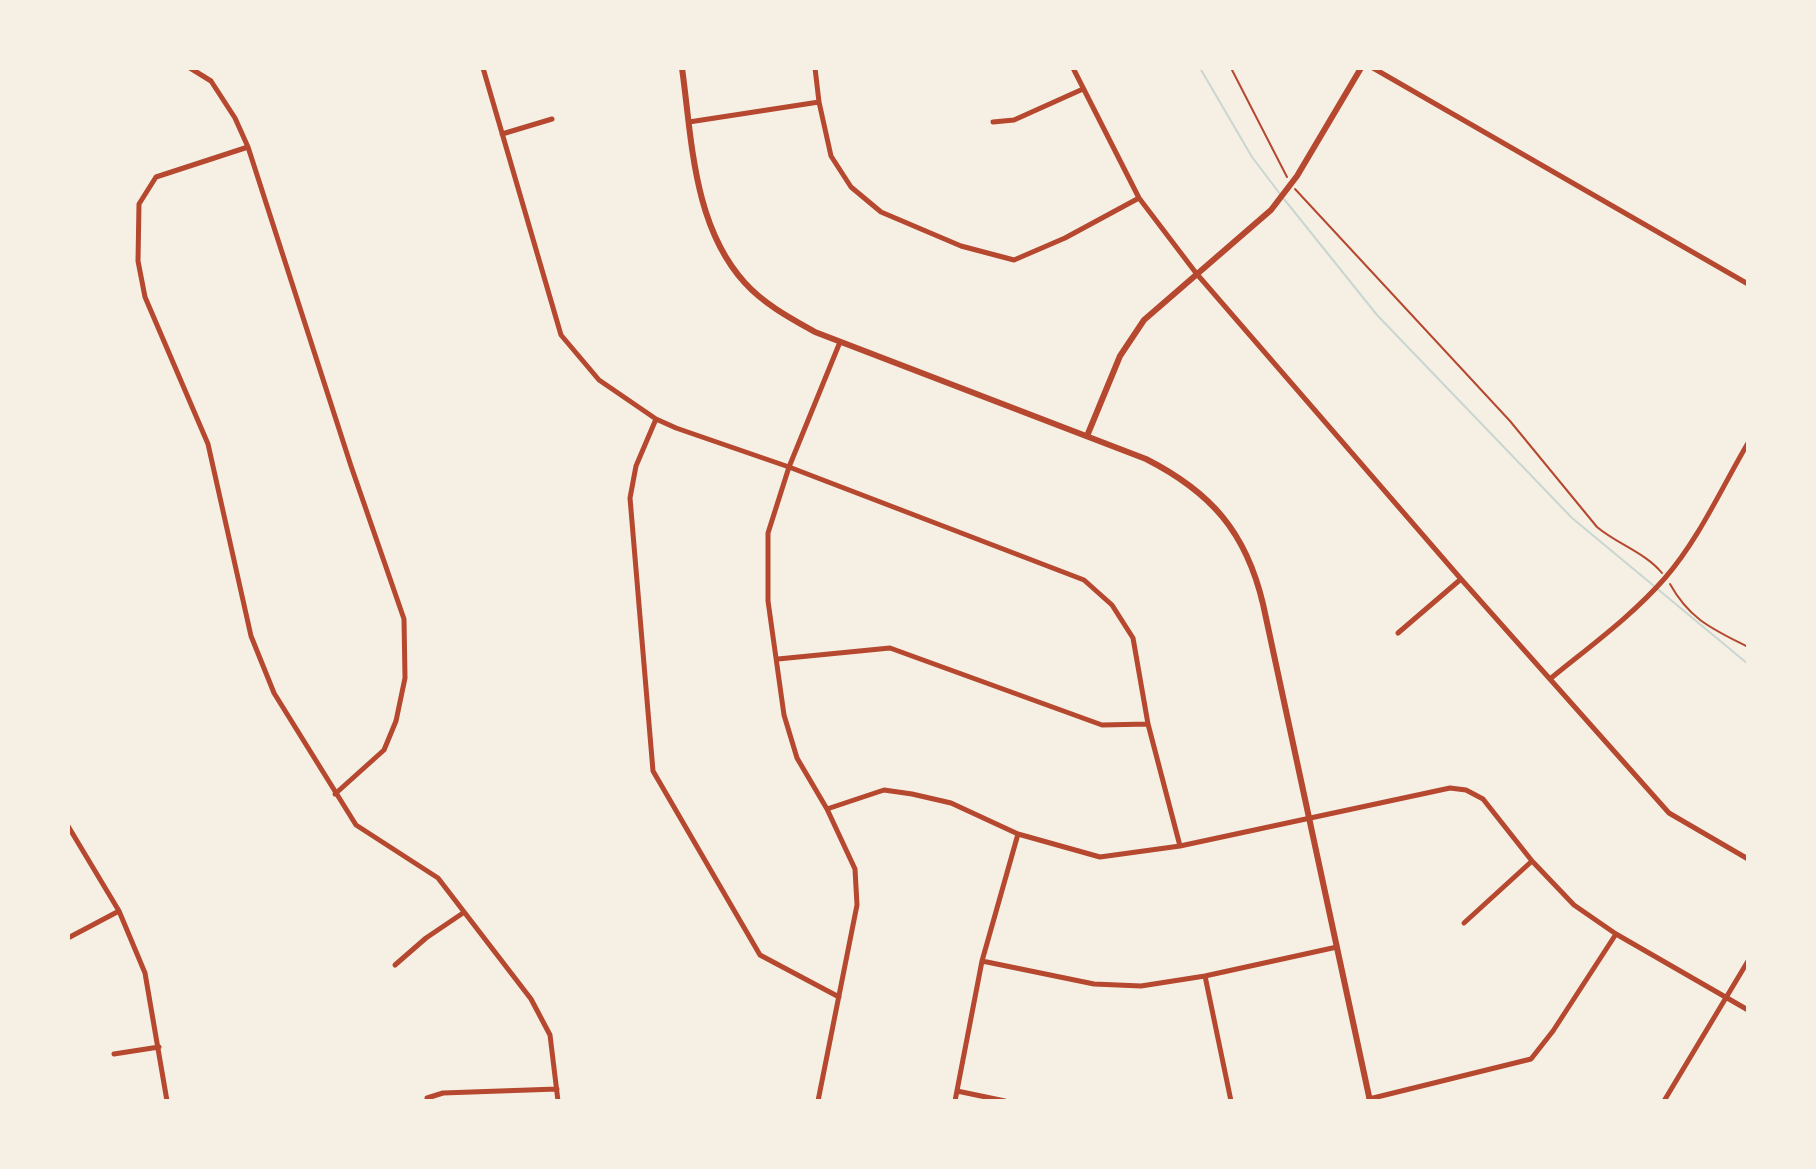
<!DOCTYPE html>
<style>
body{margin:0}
#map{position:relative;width:1816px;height:1169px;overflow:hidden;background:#f6efe4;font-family:"Crimson Pro",serif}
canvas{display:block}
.frame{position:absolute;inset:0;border:70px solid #f6efe4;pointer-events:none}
</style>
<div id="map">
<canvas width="1816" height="1169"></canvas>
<div class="frame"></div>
</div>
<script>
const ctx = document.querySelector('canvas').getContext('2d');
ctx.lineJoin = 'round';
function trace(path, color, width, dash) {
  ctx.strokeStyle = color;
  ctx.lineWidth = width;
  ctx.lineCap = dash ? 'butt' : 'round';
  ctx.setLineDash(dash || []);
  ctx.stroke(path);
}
const stream = new Path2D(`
 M 1200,68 L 1252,157 L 1280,194
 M 1284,199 L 1377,315 L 1572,518 L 1748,664`);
const path = new Path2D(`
 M 1231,68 L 1287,177
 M 1295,189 L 1510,421 L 1597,527 C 1617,544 1646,553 1662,573
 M 1670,584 C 1690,620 1713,629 1748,647`);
const minor = new Path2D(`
 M 190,68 L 211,81 L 235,118 L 248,147 L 351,466 L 404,619 L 405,678 L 396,721 L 384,750 L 335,794
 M 483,68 L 561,335 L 599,380 L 656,419 L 676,428 L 789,467 L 1084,580 L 1112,605 L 1133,638 L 1148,724 L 1180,846
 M 815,68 L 819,102 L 831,156 L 851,187 L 881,212 L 961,246 L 1014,260 L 1065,238 L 1139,198
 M 1073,68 L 1139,198 L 1196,273 L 1461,579 L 1669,813 L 1748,859
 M 1373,68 L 1748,284
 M 689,122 L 819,102
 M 993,122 L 1014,120 L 1083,89
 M 502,134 L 552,119
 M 248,147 L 156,177 L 139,204 L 138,261 L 145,297 L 208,444 L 251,636 L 274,693 L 356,825 L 438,878 L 531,999 L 550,1035 L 558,1101
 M 656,419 L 636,466 L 630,498 L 653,771 L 760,955 L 839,997
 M 1398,633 L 1461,579
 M 778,659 L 890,648 L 1102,725 L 1148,724
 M 1550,679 C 1589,647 1632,616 1665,578 C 1699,539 1722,487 1748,443
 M 827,809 L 884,790 L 912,794 L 951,803 L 1018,834 L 1100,857 L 1180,846 L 1450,788 L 1466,790 L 1483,799 L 1532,861 L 1574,905 L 1616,934 L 1748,1010
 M 68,826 L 119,911 L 145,973 L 167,1101
 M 1464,923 L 1532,861
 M 68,938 L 119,911
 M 982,961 L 1094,984 L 1141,986 L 1205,976 L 1337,947
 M 395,965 L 426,938 L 463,913
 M 1205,976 L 1231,1101
 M 114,1054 L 159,1047
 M 957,1091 L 1005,1101
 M 1369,1099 L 1531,1059 L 1553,1031 L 1616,934
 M 427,1101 L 427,1098 L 443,1093 L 557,1089
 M 818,1101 L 857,905 L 855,869 L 827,809 L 797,758 L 784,715 L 768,601 L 768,533 L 789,467 L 840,342
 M 955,1101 L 982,961 L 1018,834
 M 1664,1101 L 1748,961`);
const tertiary = new Path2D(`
 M 682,68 C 692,140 693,226 745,283 C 764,304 790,318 815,332 L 1146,459 C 1211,492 1246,532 1263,604 L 1370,1101
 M 1087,436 L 1120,356 L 1144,320 L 1271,210 L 1297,176 L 1361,68`);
trace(stream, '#c9d6d2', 2);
trace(path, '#b5482f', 2);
trace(minor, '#b5482f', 5);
trace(tertiary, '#b5482f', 6);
</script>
